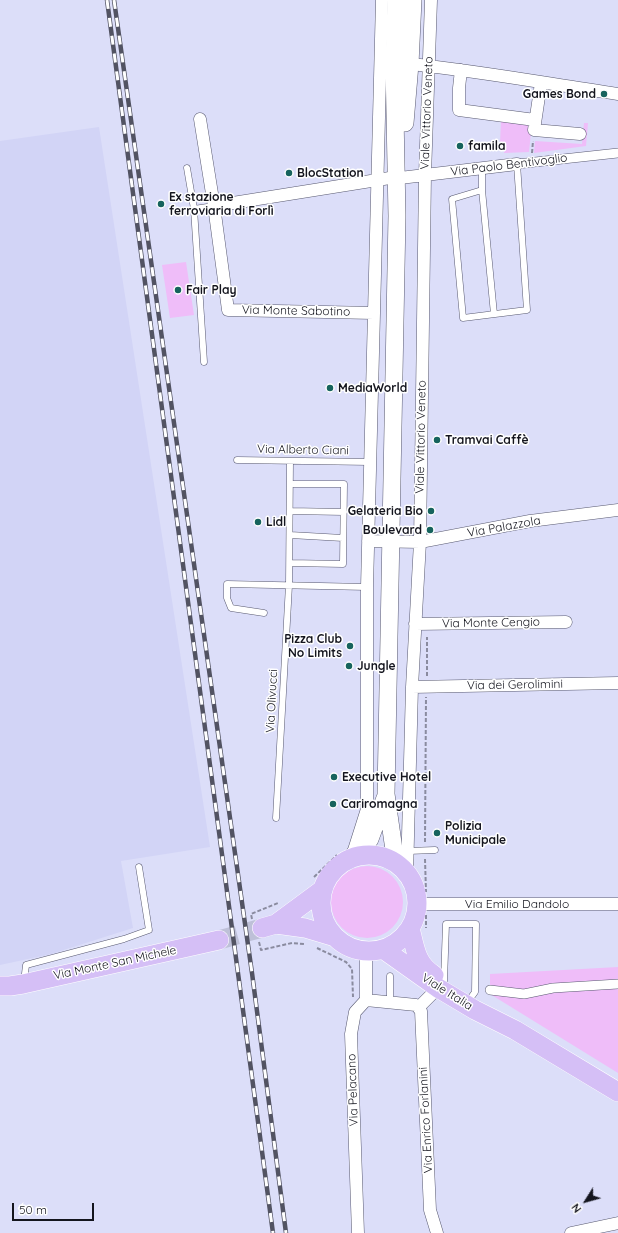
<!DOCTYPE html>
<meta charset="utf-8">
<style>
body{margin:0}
#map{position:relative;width:618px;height:1233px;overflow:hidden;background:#dcdef9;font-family:Quicksand,sans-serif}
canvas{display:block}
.north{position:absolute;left:566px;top:1181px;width:40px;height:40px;-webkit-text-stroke:3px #fff;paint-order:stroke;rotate:233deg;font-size:11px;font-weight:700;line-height:16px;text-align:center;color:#14151e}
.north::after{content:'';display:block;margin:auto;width:14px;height:18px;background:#14151e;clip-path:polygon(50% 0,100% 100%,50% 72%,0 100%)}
.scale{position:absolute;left:12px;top:1203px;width:82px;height:18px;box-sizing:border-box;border:2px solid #14151e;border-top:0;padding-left:5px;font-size:12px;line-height:14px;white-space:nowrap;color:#14151e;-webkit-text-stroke:3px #fff;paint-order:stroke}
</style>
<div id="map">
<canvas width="618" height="1233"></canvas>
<div class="north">N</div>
<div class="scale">50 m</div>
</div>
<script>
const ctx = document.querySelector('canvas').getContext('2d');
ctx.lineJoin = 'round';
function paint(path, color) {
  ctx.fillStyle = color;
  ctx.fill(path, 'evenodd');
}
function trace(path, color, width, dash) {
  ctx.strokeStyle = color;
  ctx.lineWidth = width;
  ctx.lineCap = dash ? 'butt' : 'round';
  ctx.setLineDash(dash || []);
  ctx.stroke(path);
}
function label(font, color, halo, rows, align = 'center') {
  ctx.font = font + ' Quicksand,sans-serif';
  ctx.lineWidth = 3;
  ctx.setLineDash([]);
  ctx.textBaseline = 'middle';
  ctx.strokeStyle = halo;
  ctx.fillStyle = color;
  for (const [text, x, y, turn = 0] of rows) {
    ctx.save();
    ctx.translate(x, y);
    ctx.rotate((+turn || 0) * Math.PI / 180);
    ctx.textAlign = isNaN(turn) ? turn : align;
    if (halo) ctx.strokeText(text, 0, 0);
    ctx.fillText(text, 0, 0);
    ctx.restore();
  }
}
const built = new Path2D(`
 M 99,127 L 210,847 L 121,861 L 133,928 L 51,954 L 0,965 L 0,141 Z`);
const green = new Path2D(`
 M 501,120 L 532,123 L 529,152 L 504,153 L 505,143 L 500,143 Z
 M 584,123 L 588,123 L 586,146 L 534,153 L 535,141 L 582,144 Z
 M 186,262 L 194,315 L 170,318 L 162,265 Z
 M331 902a36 36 0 1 1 72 0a36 36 0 1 1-72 0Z
 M 618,967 L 618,1073 L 490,994 L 490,974 Z`);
const primaryTunnel = new Path2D(`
 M 219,940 L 262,928`);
const path = new Path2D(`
 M 532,153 L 533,141
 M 427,676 L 427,637
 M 425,842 L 426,697
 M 425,859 L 426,892
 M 314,877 L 337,855
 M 426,915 L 426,928
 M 252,919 L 251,914 L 278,903
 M 259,942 L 261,950 L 292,943 L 304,944
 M 317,948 L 346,962 L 352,969 L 353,997`);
const service = new Path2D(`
 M 482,167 L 482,190 L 452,199 L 463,318 L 527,310 L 517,164
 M 187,168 L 194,209 L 214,206
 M 482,190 L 494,314
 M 194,209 L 204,362
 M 237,460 L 370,462
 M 290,511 L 344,512
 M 290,535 L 343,538
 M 290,563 L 343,564 L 344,484 L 290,484
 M 264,613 L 231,608 L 227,598 L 227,584 L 367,587
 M 276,818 L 289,585 L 290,461
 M 408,851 L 435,850
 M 444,981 L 446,924 L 476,924 L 475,992 L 467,1003
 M 24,982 L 26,965 L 124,939 L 149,930 L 139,867
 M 390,1003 L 390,976`);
const pedestrian = new Path2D(`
 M 517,164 L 618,153
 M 490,990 L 524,994 L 553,988 L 618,984`);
const minor = new Path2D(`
 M 410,64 C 480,71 549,84 618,94
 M 461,70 L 459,88 L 459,110 L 535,120
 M 541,83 L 534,130 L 580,134
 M 200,119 L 214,206 L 396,177
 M 400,178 L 517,164
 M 214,206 L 228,310 L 374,313
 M 368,541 L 420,542 L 530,521 L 618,510
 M 415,624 L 566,622
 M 412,687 L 618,683
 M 348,859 L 354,850 L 367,809 L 367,587 L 382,0
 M 407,874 L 412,687 L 420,542 L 425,175 L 431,0
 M 417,904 L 618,904
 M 366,1000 L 416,1005 L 421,1011 L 430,1210 L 437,1233
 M 419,1007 L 438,988
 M 358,1233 L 351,1034 L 355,1012 L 366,1000 L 366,951
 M 571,1233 L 618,1223`);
const secondary = new Path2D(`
 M 396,0 L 394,64 L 397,216 L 386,794 L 396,864
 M 405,123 L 410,64 L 413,0
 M 358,856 L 370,839 L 385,798`);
const primary = new Path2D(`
 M321 903a48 48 0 1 1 96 0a48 48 0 1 1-96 0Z
 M 276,924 L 305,928 L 335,937
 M 262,928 L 276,924 L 322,890
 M 410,928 C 415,948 416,964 434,975
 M 383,949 L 438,988 L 475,1010 L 515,1030 L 618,1092
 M 0,986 L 10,986 L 23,984 L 219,940`);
const rail = new Path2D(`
 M 107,0 L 273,1233
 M 114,0 L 252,973 L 286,1233`);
const markers = [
 [604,94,4,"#16635d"],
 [460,146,4,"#16635d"],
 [289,173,4,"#16635d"],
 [161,204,4,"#16635d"],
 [178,290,4,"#16635d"],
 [330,388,4,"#16635d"],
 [437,440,4,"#16635d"],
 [431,511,4,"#16635d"],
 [258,522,4,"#16635d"],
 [430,530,4,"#16635d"],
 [350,646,4,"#16635d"],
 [349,666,4,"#16635d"],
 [334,777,4,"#16635d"],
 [333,804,4,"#16635d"],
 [437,833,4,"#16635d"]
];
const poiNames = [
 ["Games Bond",596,94,"right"],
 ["famila",468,146],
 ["BlocStation",297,173],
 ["Ex stazione",169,197],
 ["ferroviaria di Forlì",169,211],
 ["Fair Play",186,290],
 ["MediaWorld",338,388],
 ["Tramvai Caffè",445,440],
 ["Gelateria Bio",423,511,"right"],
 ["Lidl",266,522],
 ["Boulevard",422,530,"right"],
 ["Pizza Club",342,639,"right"],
 ["No Limits",342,653,"right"],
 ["Jungle",357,666],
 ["Executive Hotel",342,777],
 ["Cariromagna",341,804],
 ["Polizia",445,826],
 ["Municipale",445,840]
];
const streetNames = [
 ["Viale Vittorio Veneto",427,113,-88],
 ["Via Paolo Bentivoglio",509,165,-7],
 ["Via Monte Sabotino",296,311,1],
 ["Viale Vittorio Veneto",421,437,-89],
 ["Via Alberto Ciani",303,450,1],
 ["Via Palazzola",504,527,-10],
 ["Via Monte Cengio",491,623,-1],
 ["Via dei Gerolimini",515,685,-1],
 ["Via Olivucci",272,701,-87],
 ["Via Emilio Dandolo",517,904],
 ["Via Monte San Michele",115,963,-12],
 ["Viale Italia",447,992,32],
 ["Via Pelacano",353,1090,-92],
 ["Via Enrico Forlanini",426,1120,-93]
];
paint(built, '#d2d4f6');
paint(green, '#efbdf9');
trace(primaryTunnel, '#bec0d8', 19, [19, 10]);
trace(service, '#585970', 7);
trace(pedestrian, '#585970', 10);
trace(minor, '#585970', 13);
trace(secondary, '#585970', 18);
trace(primary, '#fff', 20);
trace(path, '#8a8b9f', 2, [4, 2]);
trace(service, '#fff', 6);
trace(pedestrian, '#fff', 9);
trace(minor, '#fff', 12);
trace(secondary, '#fff', 17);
trace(primary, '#d5bff6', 19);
trace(rail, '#525362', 4.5);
trace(rail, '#fff', 3, [9]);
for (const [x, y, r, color] of markers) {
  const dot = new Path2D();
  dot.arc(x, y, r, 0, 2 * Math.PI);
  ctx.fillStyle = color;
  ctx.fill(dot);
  trace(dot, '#fff', 1.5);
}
label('bold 12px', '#14151e', '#fff', poiNames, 'left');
label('12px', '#14151e', '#fff', streetNames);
</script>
